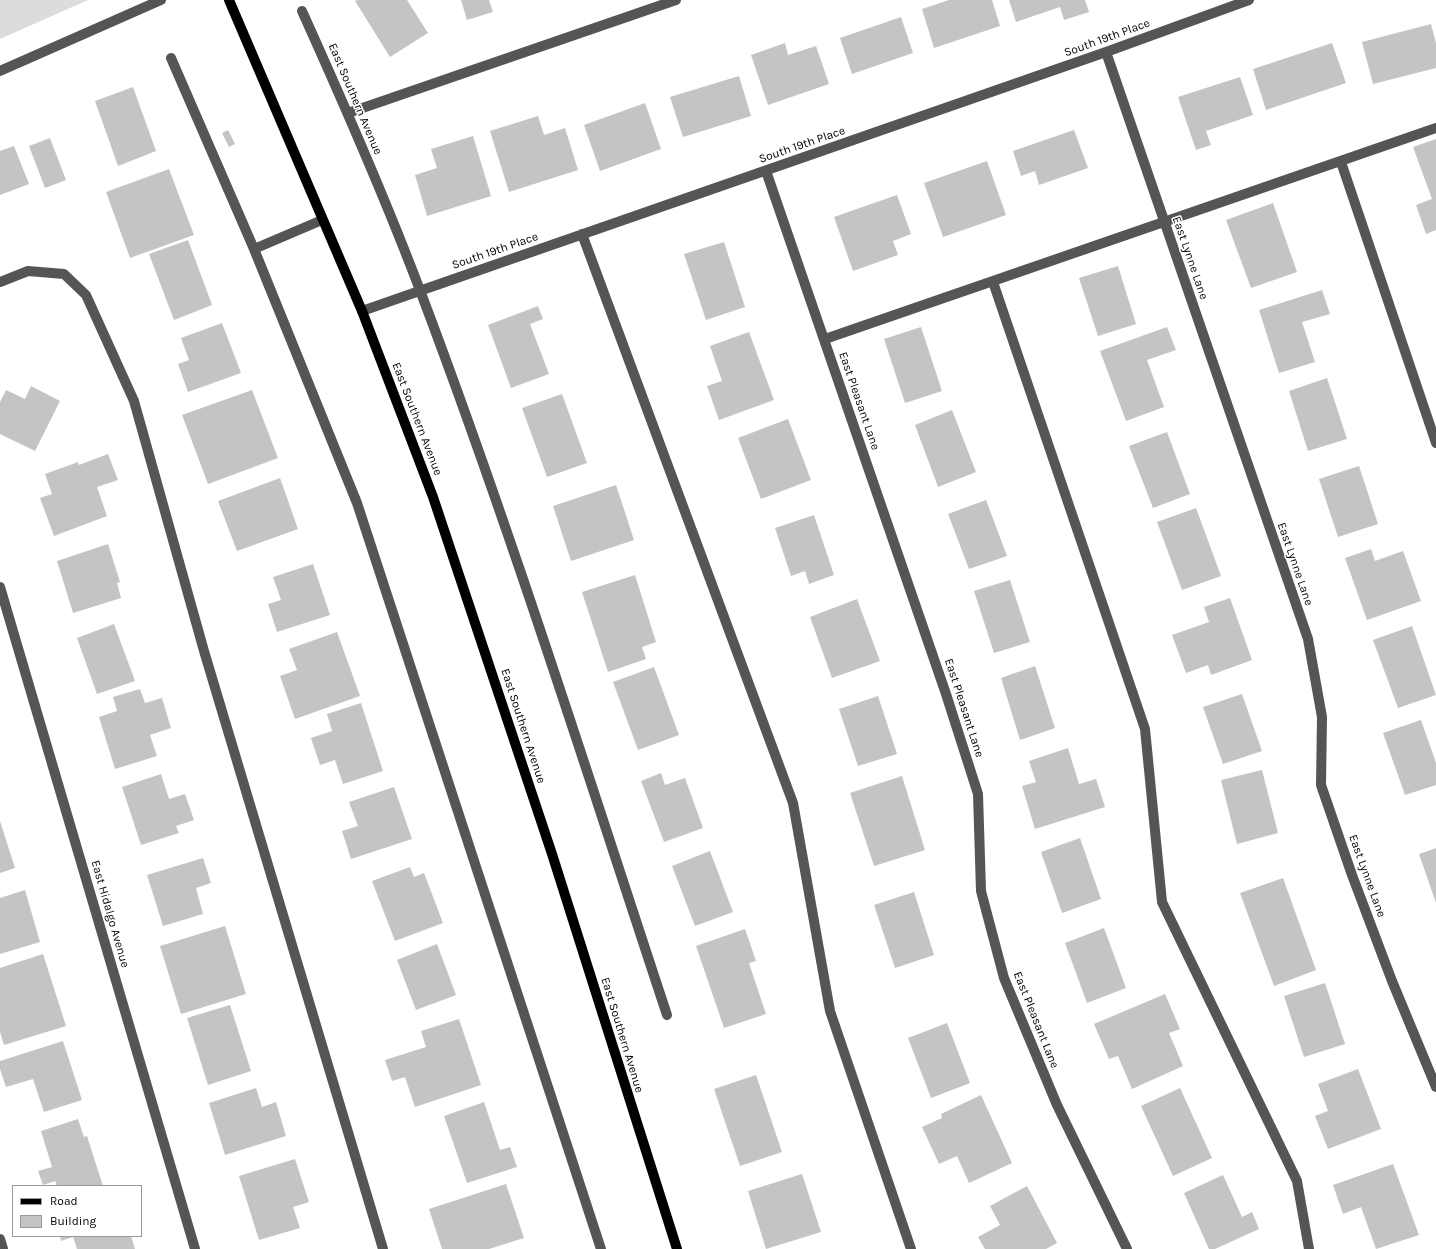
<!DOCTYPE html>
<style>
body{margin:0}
#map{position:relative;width:1436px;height:1249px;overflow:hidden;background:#fff;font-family:Karla,sans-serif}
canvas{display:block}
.legend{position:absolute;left:12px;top:1185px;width:130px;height:52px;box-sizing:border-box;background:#fff;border:1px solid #999;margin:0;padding:5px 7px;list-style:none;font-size:12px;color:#000}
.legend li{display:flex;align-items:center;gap:8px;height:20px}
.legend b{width:20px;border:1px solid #999}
</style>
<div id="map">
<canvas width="1436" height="1249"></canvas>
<ul class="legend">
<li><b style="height:5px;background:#000"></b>Road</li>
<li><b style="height:11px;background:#c4c4c4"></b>Building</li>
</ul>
</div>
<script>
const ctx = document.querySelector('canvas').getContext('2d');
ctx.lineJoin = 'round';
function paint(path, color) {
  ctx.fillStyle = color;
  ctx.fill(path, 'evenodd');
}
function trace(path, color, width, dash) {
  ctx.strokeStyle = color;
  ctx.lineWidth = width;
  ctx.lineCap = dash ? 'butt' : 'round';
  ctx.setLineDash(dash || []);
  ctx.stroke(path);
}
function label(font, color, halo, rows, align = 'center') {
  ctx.font = font + ' Karla,sans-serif';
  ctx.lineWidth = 3;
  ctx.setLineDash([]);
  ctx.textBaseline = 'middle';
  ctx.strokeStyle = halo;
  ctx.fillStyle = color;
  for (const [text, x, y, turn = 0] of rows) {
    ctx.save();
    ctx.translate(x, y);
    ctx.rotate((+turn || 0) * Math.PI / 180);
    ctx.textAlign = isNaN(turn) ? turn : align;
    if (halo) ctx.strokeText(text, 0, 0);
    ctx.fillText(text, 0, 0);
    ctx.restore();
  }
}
const green = new Path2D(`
 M 0,0 L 88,0 L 0,39 Z`);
const building = new Path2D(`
 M 357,0 L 407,0 L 428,33 L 390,57 L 355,1 Z
 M 461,0 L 489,0 L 493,12 L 467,20 Z
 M 949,0 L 992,0 L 1000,26 L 934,48 L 922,9 Z
 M 1009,0 L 1085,0 L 1089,12 L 1064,20 L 1060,7 L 1016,22 Z
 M 901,17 L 913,53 L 852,74 L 840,38 Z
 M 1431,24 L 1436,43 L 1436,68 L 1373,84 L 1362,42 Z
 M 785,43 L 788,55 L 816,46 L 829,84 L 768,105 L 751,55 Z
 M 1332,43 L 1346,83 L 1266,110 L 1253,69 Z
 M 739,76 L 751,116 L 683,137 L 670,97 Z
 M 1240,77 L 1253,115 L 1206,131 L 1211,145 L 1196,150 L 1178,97 Z
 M 133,87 L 156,151 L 118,166 L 95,101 Z
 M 645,103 L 661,149 L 600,171 L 584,125 Z
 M 538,116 L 544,135 L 565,128 L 578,170 L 509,192 L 490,131 Z
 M 228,130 L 235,144 L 229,147 L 222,133 Z
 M 1074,130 L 1088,168 L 1039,185 L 1035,171 L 1021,176 L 1013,151 Z
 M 473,136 L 491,196 L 427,216 L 415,175 L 437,168 L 431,149 Z
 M 50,138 L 66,180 L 45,188 L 29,146 Z
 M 1436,139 L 1436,230 L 1426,234 L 1416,205 L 1432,199 L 1413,147 Z
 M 14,146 L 29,184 L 0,195 L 0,151 Z
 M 987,161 L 1006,215 L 943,237 L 924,183 Z
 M 169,169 L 194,235 L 130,258 L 106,192 Z
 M 897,195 L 911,234 L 893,241 L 898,255 L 853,271 L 834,217 Z
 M 1273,203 L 1297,272 L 1251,288 L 1226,220 Z
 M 188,240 L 212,305 L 174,320 L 149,254 Z
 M 724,242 L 745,307 L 706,320 L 684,254 Z
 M 1118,266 L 1136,324 L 1098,336 L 1079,278 Z
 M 1322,290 L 1330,314 L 1302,322 L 1315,362 L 1279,373 L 1259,310 Z
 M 538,306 L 543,319 L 530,324 L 549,374 L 511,388 L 488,325 Z
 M 222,323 L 241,373 L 188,392 L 178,364 L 189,360 L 181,338 Z
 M 921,327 L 942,391 L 905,403 L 884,339 Z
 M 1167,327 L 1176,350 L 1147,360 L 1164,407 L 1126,421 L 1100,351 Z
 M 749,332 L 774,400 L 719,420 L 707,386 L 722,381 L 710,346 Z
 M 1327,378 L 1347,439 L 1308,451 L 1289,391 Z
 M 31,386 L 60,401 L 35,451 L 0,434 L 0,402 L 6,390 L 25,399 Z
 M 252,390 L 278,458 L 208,484 L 182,415 Z
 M 562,394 L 587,463 L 547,477 L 522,408 Z
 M 952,410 L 976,472 L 938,487 L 915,425 Z
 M 788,419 L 811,480 L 761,499 L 738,438 Z
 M 1167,432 L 1190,494 L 1153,508 L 1129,446 Z
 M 108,454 L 118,480 L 97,487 L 107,516 L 54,536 L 40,498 L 52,494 L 45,474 L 78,462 L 79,465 Z
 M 1359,466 L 1378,524 L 1338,537 L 1319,479 Z
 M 280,478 L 298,529 L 237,551 L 218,501 Z
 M 616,485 L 634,540 L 571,561 L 553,506 Z
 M 986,500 L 1007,556 L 969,569 L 948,514 Z
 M 1196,508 L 1221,576 L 1182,590 L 1157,522 Z
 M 814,515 L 834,575 L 809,584 L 805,571 L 791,576 L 775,528 Z
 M 108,544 L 120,582 L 117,583 L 121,598 L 73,613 L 57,561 Z
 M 1371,549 L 1375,561 L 1403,551 L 1421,601 L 1367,620 L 1345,558 Z
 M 313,564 L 330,615 L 277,632 L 268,604 L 281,600 L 273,577 Z
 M 635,575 L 656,642 L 642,647 L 646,659 L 608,672 L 582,592 Z
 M 1010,580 L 1030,642 L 994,653 L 974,591 Z
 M 1230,598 L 1252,660 L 1211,675 L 1208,665 L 1186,673 L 1172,635 L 1209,622 L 1204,607 Z
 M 857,599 L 880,661 L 832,678 L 810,617 Z
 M 114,624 L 135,681 L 97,694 L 77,638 Z
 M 1412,626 L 1436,695 L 1398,708 L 1373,640 Z
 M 337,632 L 360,696 L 295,719 L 280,676 L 297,670 L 289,649 Z
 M 1035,666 L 1055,728 L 1020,740 L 1001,678 Z
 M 654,667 L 679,735 L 638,750 L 613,682 Z
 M 140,689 L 145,703 L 162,698 L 171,728 L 150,735 L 157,756 L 115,769 L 99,717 L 117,711 L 113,697 Z
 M 1242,694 L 1262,751 L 1223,764 L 1203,707 Z
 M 878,696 L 897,754 L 858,766 L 839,709 Z
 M 361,703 L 383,771 L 343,784 L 335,760 L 320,765 L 311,738 L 332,731 L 327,714 Z
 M 1421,720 L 1436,763 L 1436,785 L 1405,795 L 1383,733 Z
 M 1068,748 L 1079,784 L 1096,779 L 1105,807 L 1035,829 L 1022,786 L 1036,782 L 1029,761 Z
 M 1262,770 L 1278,833 L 1237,844 L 1221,780 Z
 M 661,773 L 665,785 L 685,778 L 703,828 L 664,842 L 641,781 Z
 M 161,774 L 169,799 L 185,794 L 194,820 L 176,826 L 179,833 L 141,845 L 122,787 Z
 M 902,776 L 925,850 L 874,866 L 850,793 Z
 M 394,787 L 412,839 L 351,859 L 342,831 L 358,826 L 349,802 Z
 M 0,821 L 15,868 L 0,873 Z
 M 1080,838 L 1101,899 L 1062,913 L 1041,852 Z
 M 1436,848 L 1436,903 L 1419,854 Z
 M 710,851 L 733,912 L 695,926 L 672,866 Z
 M 203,858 L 211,883 L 196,888 L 203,914 L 163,926 L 147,875 Z
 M 410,867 L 414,877 L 424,873 L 443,923 L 395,941 L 372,881 Z
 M 1283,878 L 1316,970 L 1274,986 L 1240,893 Z
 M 25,890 L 40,942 L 0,954 L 0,898 Z
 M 914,892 L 934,955 L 895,968 L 874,905 Z
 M 225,926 L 246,994 L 181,1014 L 160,946 Z
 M 1104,928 L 1126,988 L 1087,1003 L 1065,943 Z
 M 745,929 L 756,961 L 749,963 L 766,1014 L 724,1028 L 696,946 Z
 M 437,944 L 456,995 L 416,1010 L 397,960 Z
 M 43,954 L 66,1026 L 4,1045 L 0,1032 L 0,968 Z
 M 1325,983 L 1345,1044 L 1304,1057 L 1284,996 Z
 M 1165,994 L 1180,1029 L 1169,1033 L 1183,1066 L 1132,1089 L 1118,1056 L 1109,1059 L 1094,1024 Z
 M 230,1005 L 251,1071 L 208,1085 L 187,1018 Z
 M 459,1019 L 481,1085 L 415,1107 L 405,1077 L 392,1081 L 385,1060 L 426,1047 L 421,1031 Z
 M 947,1023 L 970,1083 L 931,1098 L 908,1038 Z
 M 63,1041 L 82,1100 L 44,1112 L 33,1079 L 6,1087 L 0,1069 L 0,1061 Z
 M 1358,1069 L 1381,1129 L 1328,1149 L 1315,1116 L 1328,1111 L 1318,1084 Z
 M 756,1075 L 782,1152 L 740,1166 L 714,1089 Z
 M 256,1088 L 262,1107 L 276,1102 L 286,1136 L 225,1155 L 209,1103 Z
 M 1180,1088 L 1212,1158 L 1173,1176 L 1141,1106 Z
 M 981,1095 L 1012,1163 L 969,1183 L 957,1156 L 939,1164 L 922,1127 L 942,1118 L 941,1114 Z
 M 484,1102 L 500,1150 L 510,1147 L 517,1167 L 467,1183 L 444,1116 Z
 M 78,1119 L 84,1137 L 87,1136 L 103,1186 L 57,1186 L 55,1181 L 43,1185 L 38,1171 L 52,1167 L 41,1131 Z
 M 295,1159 L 309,1202 L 293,1207 L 300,1228 L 259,1240 L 239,1176 Z
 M 1393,1164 L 1419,1235 L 1376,1249 L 1361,1207 L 1343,1214 L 1333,1185 Z
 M 802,1174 L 821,1232 L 766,1249 L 748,1191 Z
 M 1223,1175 L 1242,1217 L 1252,1212 L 1259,1229 L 1215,1249 L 1209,1249 L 1184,1193 Z
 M 506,1184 L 524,1238 L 489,1249 L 442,1249 L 429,1209 Z
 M 1027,1186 L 1057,1243 L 1046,1249 L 985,1249 L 978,1237 L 1000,1225 L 990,1206 Z
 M 60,1236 L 131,1236 L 135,1249 L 77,1249 L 73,1237 L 61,1241 Z`);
const minor = new Path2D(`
 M 302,11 C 344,104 385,197 421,293 C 511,531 587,773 667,1015
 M 1106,52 L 1308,639 L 1322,717 L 1321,785 L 1352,875 L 1392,981 L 1436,1087
 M 171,58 L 254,249 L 357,503 L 601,1249
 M 0,71 L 161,0
 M 348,113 L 676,0
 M 1341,162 L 1436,443
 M 766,171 L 946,694 L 978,794 L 981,891 L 1004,978 L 1057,1105 L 1127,1249
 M 582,234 L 793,803 L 830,1011 L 911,1249
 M 254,249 L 322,220
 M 0,282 L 28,271 L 64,274 L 86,295 L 134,401 L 204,651 L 383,1249
 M 993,282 L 1145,729 L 1162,902 L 1297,1181 L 1309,1249
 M 362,311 L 1106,52 L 1249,0
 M 825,339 L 1436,128
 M 0,587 L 195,1249
 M 0,1239 L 3,1249`);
const major = new Path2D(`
 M 229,0 L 362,311 L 433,497 L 552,854 L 677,1249`);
const streetNames = [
 ["South 19th Place",1107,38,-20],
 ["East Southern Avenue",355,99,67],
 ["South 19th Place",802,145,-19],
 ["South 19th Place",495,251,-19],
 ["East Lynne Lane",1190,258,71],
 ["East Pleasant Lane",859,401,71],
 ["East Southern Avenue",417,419,69],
 ["East Lynne Lane",1295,564,71],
 ["East Pleasant Lane",964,708,72],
 ["East Southern Avenue",523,726,72],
 ["East Lynne Lane",1367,876,70],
 ["East Hidalgo Avenue",110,914,74],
 ["East Pleasant Lane",1036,1020,68],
 ["East Southern Avenue",622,1035,73]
];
paint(green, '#dcdcdc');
paint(building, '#c4c4c4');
trace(minor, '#555', 10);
trace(major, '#000', 10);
label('12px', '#000', '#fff', streetNames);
</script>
